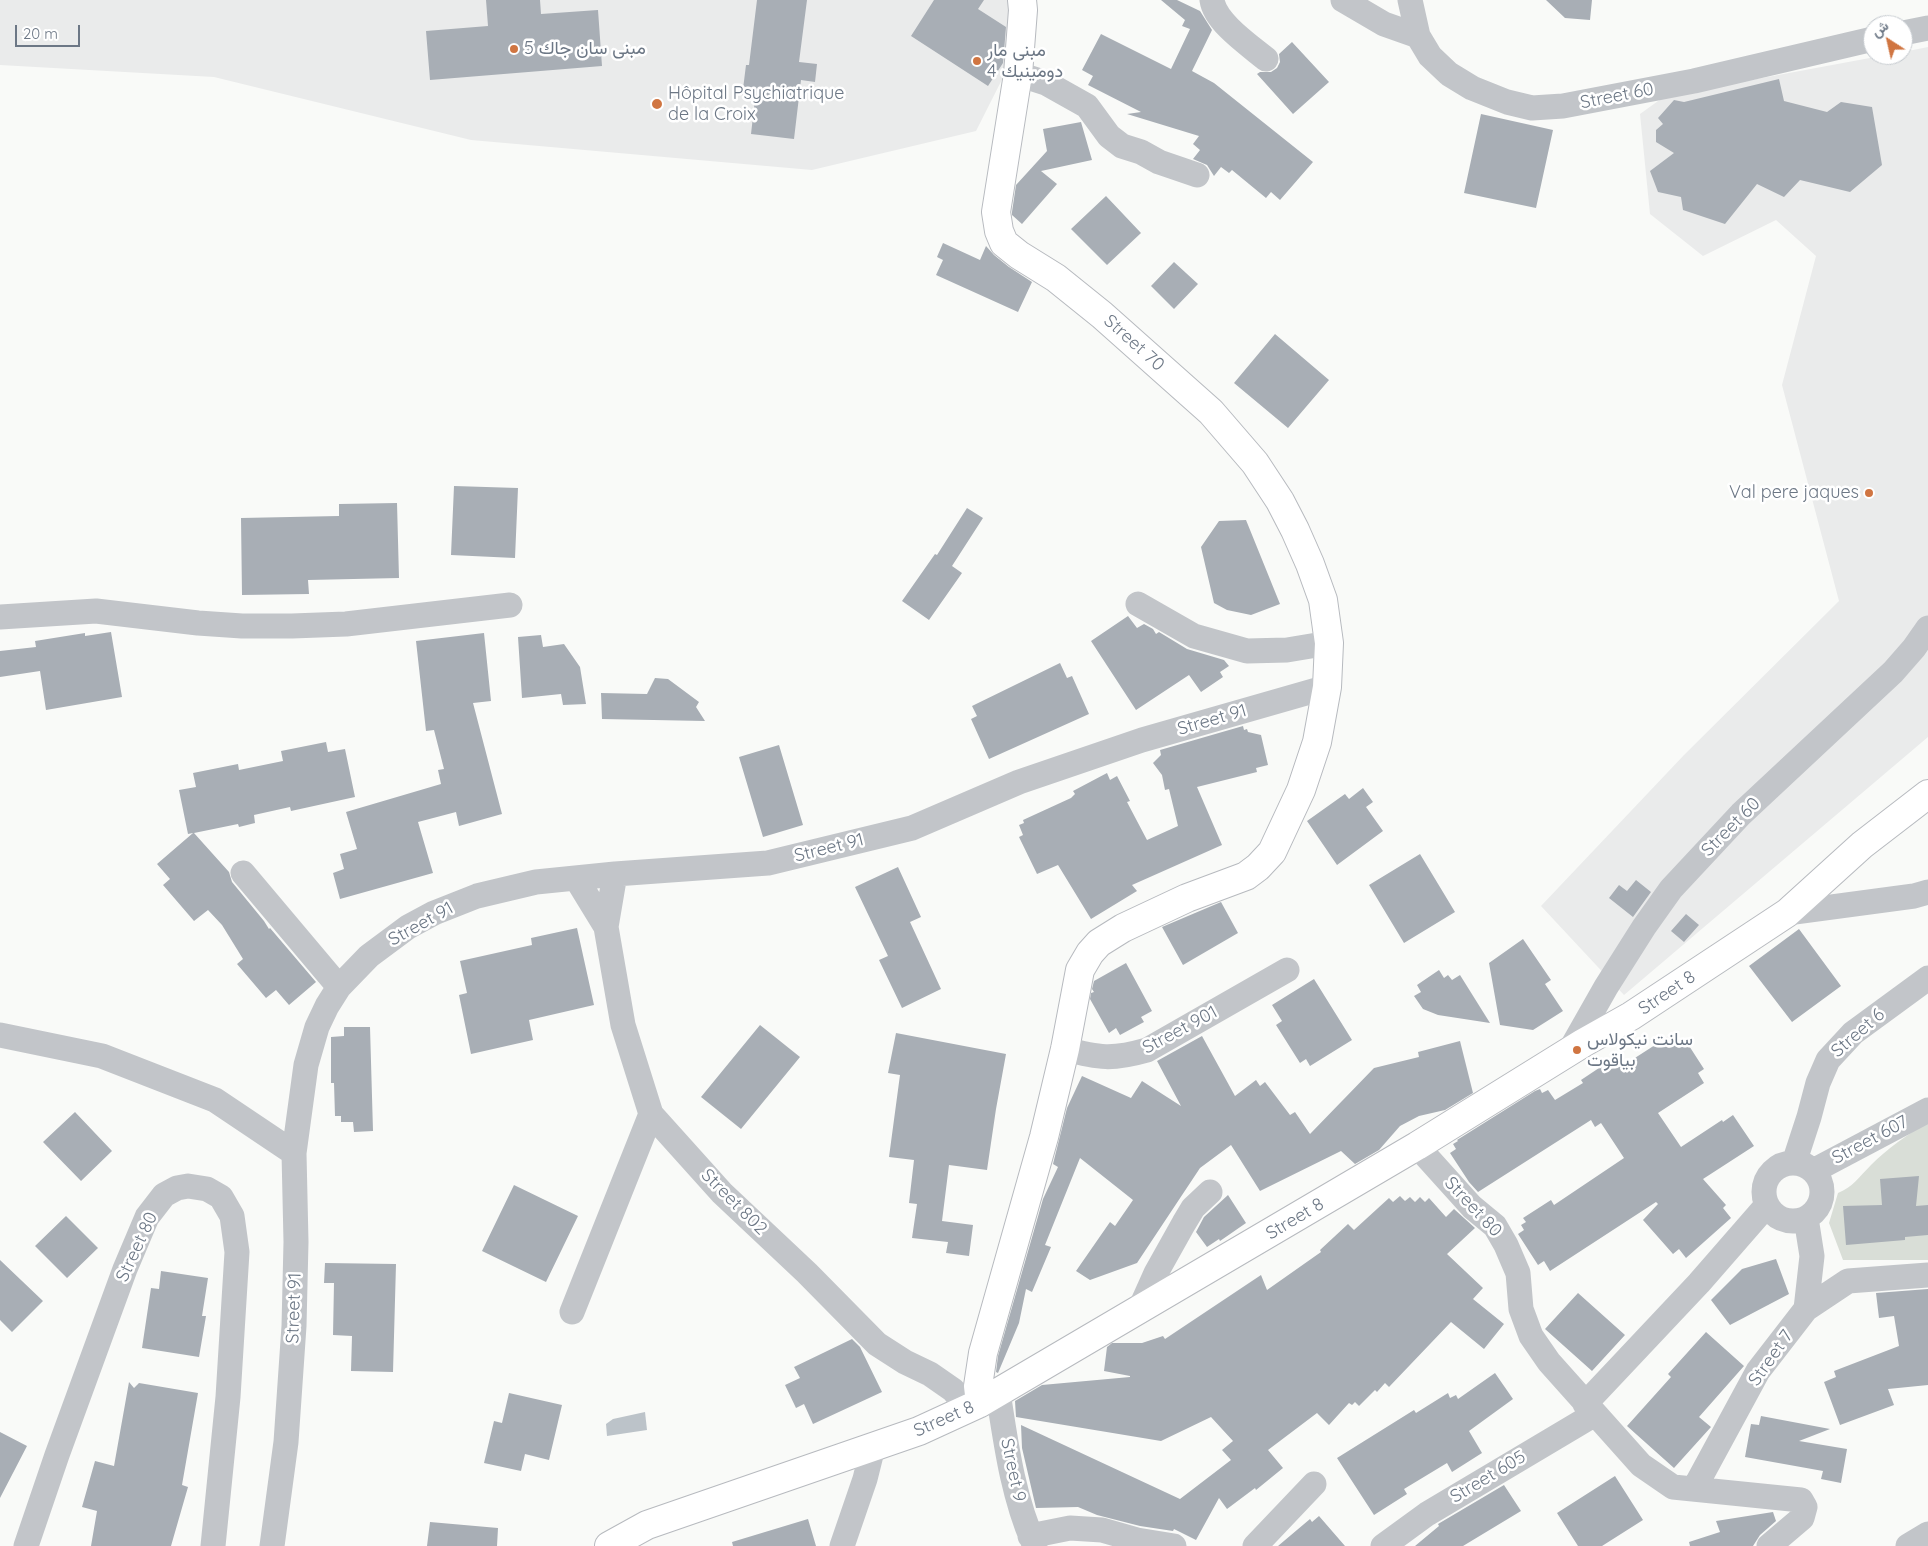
<!DOCTYPE html>
<meta charset="utf-8">
<style>
body{margin:0}
#map{position:relative;width:1928px;height:1546px;overflow:hidden;background:#f9faf8;font-family:Quicksand,Vazirmatn,sans-serif}
canvas{display:block}
.north{position:absolute;left:1863px;top:15px;width:50px;height:50px;box-sizing:border-box;background:#fff;border:1px solid #c4c9ce;border-radius:50%;rotate:325deg;font-size:14px;font-weight:700;line-height:20px;text-align:center;color:#6c7785}
.north::after{content:'';display:block;margin:auto;width:18px;height:22px;background:#d07541;clip-path:polygon(50% 0,100% 100%,50% 72%,0 100%)}
.scale{position:absolute;left:15px;top:25px;width:65px;height:22px;box-sizing:border-box;border:2px solid #6c7785;border-top:0;padding-left:6px;font-size:15px;line-height:18px;white-space:nowrap;color:#6c7785;-webkit-text-stroke:4px #fff;paint-order:stroke}
</style>
<div id="map">
<canvas width="1928" height="1546"></canvas>
<div class="north">ش</div>
<div class="scale">20 m</div>
</div>
<script>
const ctx = document.querySelector('canvas').getContext('2d');
ctx.lineJoin = 'round';
function paint(path, color) {
  ctx.fillStyle = color;
  ctx.fill(path, 'evenodd');
}
function trace(path, color, width, dash) {
  ctx.strokeStyle = color;
  ctx.lineWidth = width;
  ctx.lineCap = dash ? 'butt' : 'round';
  ctx.setLineDash(dash || []);
  ctx.stroke(path);
}
function label(font, color, halo, rows, align = 'center') {
  ctx.font = font + ' Quicksand,Vazirmatn,sans-serif';
  ctx.lineWidth = 5;
  ctx.setLineDash([]);
  ctx.textBaseline = 'middle';
  ctx.strokeStyle = halo;
  ctx.fillStyle = color;
  for (const [text, x, y, turn = 0] of rows) {
    ctx.save();
    ctx.translate(x, y);
    ctx.rotate((+turn || 0) * Math.PI / 180);
    ctx.textAlign = isNaN(turn) ? turn : align;
    if (halo) ctx.strokeText(text, 0, 0);
    ctx.fillText(text, 0, 0);
    ctx.restore();
  }
}
const built = new Path2D(`
 M 0,0 L 1018,0 L 1028,28 L 976,131 L 812,170 L 471,140 L 214,77 L 0,65 Z
 M 1928,47 L 1928,737 L 1624,995 L 1541,906 L 1684,755 L 1839,601 L 1782,385 L 1816,256 L 1776,220 L 1703,256 L 1650,214 L 1640,114 L 1665,96 L 1886,55 L 1903,55 L 1903,52 Z`);
const green = new Path2D(`
 M 1928,1122 L 1928,1260 L 1843,1260 L 1829,1223 L 1838,1193 C 1853,1187 1859,1177 1871,1165 C 1887,1149 1908,1134 1928,1122 Z`);
const water = new Path2D(`
 M 645,1412 L 647,1430 L 607,1436 L 606,1424 L 613,1419 Z`);
const building = new Path2D(`
 M 486,0 L 540,0 L 541,14 L 598,10 L 602,66 L 430,80 L 426,31 L 488,26 Z
 M 757,0 L 807,0 L 799,62 L 817,64 L 815,82 L 801,80 L 794,139 L 751,134 L 755,99 L 742,97 L 746,65 L 749,65 Z
 M 934,0 L 984,0 L 978,9 L 1006,27 L 1003,63 L 988,86 L 911,36 Z
 M 1161,0 L 1177,0 L 1200,11 L 1212,30 L 1192,71 L 1214,83 L 1313,162 L 1280,200 L 1271,192 L 1266,198 L 1232,170 L 1229,173 L 1221,167 L 1214,176 L 1207,165 L 1193,159 L 1200,150 L 1193,144 L 1199,136 L 1127,114 L 1141,112 L 1088,85 L 1093,76 L 1082,70 L 1101,34 L 1171,69 L 1190,29 L 1182,26 L 1185,20 Z
 M 1546,0 L 1592,0 L 1590,20 L 1565,18 Z
 M 1292,42 L 1329,82 L 1293,114 L 1257,74 L 1260,72 L 1271,72 L 1277,68 L 1280,62 L 1279,54 Z
 M 1779,79 L 1784,101 L 1827,112 L 1841,102 L 1872,107 L 1882,165 L 1850,192 L 1800,180 L 1784,197 L 1757,184 L 1725,224 L 1683,210 L 1681,197 L 1658,192 L 1650,171 L 1674,153 L 1656,142 L 1656,130 L 1663,124 L 1658,118 L 1674,100 L 1684,102 Z
 M 1481,114 L 1553,130 L 1536,208 L 1464,193 Z
 M 1081,122 L 1092,160 L 1041,171 L 1057,184 L 1022,224 L 1012,215 L 1012,212 L 1016,185 L 1047,151 L 1043,129 Z
 M 1106,196 L 1141,233 L 1107,265 L 1071,229 Z
 M 943,243 L 980,260 L 986,246 L 994,255 L 1009,267 L 1032,282 L 1018,312 L 936,275 L 943,260 L 937,257 Z
 M 1174,262 L 1198,284 L 1174,309 L 1151,286 Z
 M 1275,334 L 1329,380 L 1288,428 L 1234,383 Z
 M 454,486 L 518,488 L 515,558 L 451,555 Z
 M 397,503 L 399,578 L 308,580 L 309,594 L 242,595 L 241,518 L 339,516 L 339,504 Z
 M 967,508 L 983,518 L 952,566 L 962,573 L 929,620 L 902,601 L 935,554 L 937,555 Z
 M 1246,520 L 1280,604 L 1251,615 L 1227,610 L 1214,603 L 1201,547 L 1219,521 Z
 M 1128,616 L 1137,628 L 1144,624 L 1153,629 L 1156,634 L 1159,632 L 1187,649 L 1224,660 L 1229,666 L 1220,672 L 1223,677 L 1201,692 L 1189,675 L 1136,710 L 1091,641 Z
 M 111,632 L 122,697 L 46,710 L 40,671 L 0,677 L 0,651 L 36,647 L 35,641 L 85,633 L 85,636 Z
 M 484,633 L 491,701 L 473,703 L 502,814 L 459,826 L 456,812 L 418,822 L 433,873 L 340,899 L 333,873 L 344,869 L 340,854 L 357,849 L 346,812 L 441,784 L 438,770 L 444,769 L 434,730 L 426,731 L 416,641 Z
 M 541,635 L 543,647 L 564,644 L 580,667 L 586,704 L 563,705 L 561,694 L 522,698 L 518,637 Z
 M 1060,663 L 1067,678 L 1072,676 L 1089,714 L 989,759 L 971,719 L 977,716 L 972,706 Z
 M 655,678 L 668,679 L 699,702 L 696,707 L 705,721 L 602,719 L 601,693 L 647,694 Z
 M 1243,726 L 1244,730 L 1247,729 L 1248,732 L 1261,735 L 1268,765 L 1256,768 L 1257,772 L 1197,787 L 1222,845 L 1132,885 L 1137,891 L 1091,919 L 1058,865 L 1037,874 L 1019,837 L 1023,835 L 1019,825 L 1024,823 L 1023,820 L 1071,798 L 1075,794 L 1073,791 L 1107,773 L 1110,780 L 1117,776 L 1130,801 L 1127,802 L 1147,840 L 1178,826 L 1169,789 L 1165,790 L 1162,775 L 1153,763 L 1161,755 L 1160,750 Z
 M 326,742 L 328,752 L 345,749 L 355,797 L 291,811 L 290,807 L 254,815 L 255,823 L 239,827 L 238,824 L 194,833 L 229,872 L 232,882 L 264,921 L 269,929 L 270,928 L 316,982 L 289,1005 L 276,990 L 266,998 L 237,964 L 243,959 L 222,925 L 208,910 L 194,921 L 163,885 L 170,879 L 157,864 L 193,833 L 188,834 L 179,790 L 196,787 L 193,773 L 238,764 L 239,770 L 283,761 L 281,751 Z
 M 779,745 L 803,825 L 763,837 L 739,757 Z
 M 1363,788 L 1373,802 L 1366,807 L 1383,831 L 1337,865 L 1307,821 L 1345,794 L 1349,799 Z
 M 1420,854 L 1455,912 L 1404,943 L 1369,885 Z
 M 898,867 L 921,917 L 910,922 L 941,989 L 902,1008 L 879,960 L 888,956 L 855,887 Z
 M 1636,880 L 1651,892 L 1633,917 L 1609,898 L 1619,885 L 1627,891 Z
 M 1221,902 L 1238,933 L 1183,965 L 1162,927 Z
 M 1686,914 L 1699,925 L 1684,942 L 1671,931 Z
 M 577,928 L 594,1005 L 529,1020 L 533,1040 L 471,1054 L 459,995 L 467,993 L 460,961 L 532,945 L 531,938 Z
 M 1799,929 L 1841,986 L 1792,1022 L 1749,966 Z
 M 1523,939 L 1551,980 L 1545,984 L 1563,1011 L 1533,1030 L 1500,1025 L 1489,963 Z
 M 1126,963 L 1152,1011 L 1141,1017 L 1144,1022 L 1120,1035 L 1116,1028 L 1109,1033 L 1090,999 L 1091,993 L 1094,992 L 1092,989 L 1094,981 Z
 M 1439,970 L 1444,978 L 1448,975 L 1452,980 L 1460,975 L 1490,1023 L 1438,1015 L 1423,1009 L 1414,996 L 1421,992 L 1417,985 Z
 M 1314,979 L 1352,1040 L 1310,1066 L 1306,1059 L 1300,1063 L 1276,1025 L 1282,1021 L 1272,1005 Z
 M 760,1025 L 800,1057 L 741,1129 L 701,1097 Z
 M 344,1027 L 370,1027 L 373,1131 L 354,1132 L 353,1122 L 341,1122 L 341,1116 L 335,1116 L 334,1083 L 331,1083 L 331,1037 L 344,1036 Z
 M 896,1033 L 1006,1054 L 996,1109 L 987,1170 L 949,1165 L 942,1221 L 973,1225 L 969,1256 L 946,1253 L 948,1242 L 912,1238 L 917,1204 L 909,1203 L 914,1160 L 889,1157 L 900,1075 L 888,1073 Z
 M 1202,1036 L 1235,1096 L 1256,1080 L 1260,1086 L 1265,1082 L 1290,1115 L 1295,1112 L 1310,1134 L 1374,1068 L 1419,1057 L 1418,1052 L 1460,1041 L 1473,1093 L 1445,1110 L 1419,1116 L 1400,1126 L 1379,1150 L 1355,1164 L 1341,1151 L 1260,1191 L 1231,1145 L 1200,1168 L 1137,1263 L 1090,1280 L 1076,1271 L 1110,1222 L 1115,1226 L 1133,1200 L 1080,1158 L 1045,1245 L 1051,1247 L 1032,1292 L 1026,1289 L 1019,1323 L 998,1373 L 996,1372 L 998,1356 L 1043,1199 L 1058,1167 L 1053,1164 L 1067,1108 L 1082,1076 L 1131,1098 L 1142,1081 L 1181,1106 L 1157,1061 Z
 M 1669,1036 L 1671,1040 L 1676,1038 L 1678,1041 L 1684,1038 L 1704,1069 L 1698,1073 L 1704,1083 L 1658,1113 L 1681,1147 L 1722,1120 L 1723,1122 L 1733,1115 L 1754,1146 L 1703,1179 L 1726,1205 L 1723,1208 L 1731,1218 L 1686,1258 L 1679,1249 L 1673,1254 L 1643,1220 L 1658,1204 L 1656,1202 L 1550,1271 L 1544,1261 L 1538,1265 L 1518,1234 L 1524,1230 L 1521,1225 L 1526,1222 L 1523,1218 L 1551,1200 L 1554,1205 L 1624,1158 L 1601,1123 L 1595,1127 L 1591,1120 L 1478,1192 L 1469,1182 L 1450,1153 L 1456,1149 L 1453,1144 L 1458,1141 L 1457,1140 L 1535,1091 L 1540,1089 L 1542,1093 L 1548,1090 L 1555,1100 L 1583,1083 L 1581,1080 L 1608,1062 L 1611,1065 L 1615,1063 L 1618,1067 L 1623,1063 L 1624,1065 Z
 M 75,1112 L 112,1151 L 81,1181 L 43,1142 Z
 M 1919,1176 L 1916,1206 L 1928,1205 L 1928,1235 L 1905,1237 L 1905,1240 L 1846,1245 L 1843,1206 L 1882,1205 L 1880,1179 Z
 M 514,1185 L 578,1216 L 546,1282 L 482,1251 Z
 M 1228,1195 L 1246,1223 L 1220,1241 L 1219,1239 L 1207,1247 L 1196,1232 L 1204,1217 Z
 M 1400,1196 L 1405,1201 L 1410,1197 L 1415,1202 L 1420,1197 L 1425,1202 L 1429,1198 L 1446,1217 L 1454,1209 L 1475,1228 L 1447,1254 L 1483,1288 L 1473,1299 L 1504,1324 L 1484,1349 L 1451,1322 L 1389,1387 L 1385,1383 L 1377,1392 L 1375,1390 L 1359,1406 L 1355,1402 L 1352,1405 L 1349,1403 L 1329,1425 L 1317,1413 L 1268,1450 L 1283,1468 L 1256,1490 L 1255,1488 L 1227,1509 L 1219,1498 L 1196,1540 L 1174,1529 L 1173,1531 L 1140,1526 L 1097,1515 L 1078,1507 L 1036,1508 L 1022,1448 L 1021,1425 L 1180,1499 L 1231,1460 L 1222,1450 L 1233,1441 L 1211,1417 L 1161,1441 L 1016,1417 L 1015,1401 L 1042,1385 L 1130,1377 L 1130,1376 L 1104,1371 L 1107,1347 L 1112,1343 L 1142,1343 L 1163,1336 L 1165,1339 L 1261,1275 L 1267,1290 L 1321,1252 L 1320,1250 L 1348,1224 L 1354,1230 L 1389,1198 L 1393,1202 Z
 M 66,1216 L 98,1248 L 67,1278 L 35,1246 Z
 M 1776,1259 L 1789,1294 L 1730,1325 L 1711,1300 L 1742,1269 Z
 M 0,1260 L 43,1301 L 12,1332 L 0,1320 Z
 M 325,1263 L 396,1264 L 393,1372 L 351,1371 L 352,1336 L 333,1335 L 334,1283 L 324,1283 Z
 M 161,1271 L 208,1278 L 202,1316 L 206,1316 L 199,1357 L 142,1348 L 151,1288 L 159,1289 Z
 M 1928,1289 L 1928,1385 L 1888,1389 L 1894,1405 L 1840,1425 L 1824,1382 L 1836,1377 L 1834,1371 L 1899,1346 L 1894,1316 L 1879,1318 L 1876,1293 Z
 M 1578,1293 L 1625,1335 L 1592,1371 L 1545,1329 Z
 M 1706,1332 L 1744,1366 L 1699,1417 L 1711,1427 L 1674,1468 L 1627,1426 L 1671,1377 L 1668,1374 Z
 M 852,1339 L 860,1347 L 882,1392 L 813,1424 L 804,1404 L 796,1408 L 785,1385 L 800,1378 L 794,1367 Z
 M 1495,1373 L 1513,1399 L 1469,1431 L 1482,1453 L 1452,1472 L 1447,1463 L 1404,1489 L 1407,1494 L 1374,1515 L 1337,1458 L 1414,1410 L 1416,1413 L 1448,1393 L 1450,1398 L 1456,1395 L 1458,1399 Z
 M 129,1382 L 134,1388 L 139,1383 L 198,1393 L 182,1485 L 188,1487 L 171,1546 L 91,1546 L 97,1511 L 82,1507 L 95,1461 L 114,1466 Z
 M 509,1393 L 562,1405 L 549,1460 L 525,1454 L 521,1471 L 484,1463 L 494,1421 L 502,1423 Z
 M 1761,1416 L 1830,1429 L 1799,1441 L 1847,1449 L 1841,1483 L 1821,1479 L 1823,1471 L 1745,1457 L 1751,1424 L 1759,1425 Z
 M 0,1432 L 27,1446 L 0,1498 Z
 M 1615,1476 L 1643,1520 L 1602,1546 L 1578,1546 L 1557,1513 Z
 M 1504,1485 L 1521,1511 L 1463,1546 L 1415,1546 L 1439,1526 L 1438,1524 Z
 M 1773,1512 L 1776,1521 L 1760,1535 L 1753,1546 L 1690,1546 L 1689,1542 L 1720,1532 L 1716,1521 Z
 M 1319,1516 L 1345,1546 L 1278,1546 L 1310,1519 L 1312,1522 Z
 M 808,1519 L 816,1546 L 733,1546 L 732,1542 Z
 M 430,1522 L 498,1528 L 497,1546 L 427,1546 Z`);
const street = new Path2D(`
 M 1212,0 C 1215,22 1249,45 1266,59
 M 1343,0 L 1384,24 L 1418,36
 M 1410,0 L 1418,36 L 1430,56 L 1449,74 L 1472,88 L 1507,102 L 1532,108 L 1563,106 L 1694,81 L 1873,39
 M 1903,33 L 1928,28
 M 1018,74 L 1046,83 L 1087,106 L 1109,136 L 1122,146 L 1141,152 L 1159,162 L 1197,175
 M 1138,604 L 1194,636 L 1247,651 L 1287,650 L 1329,643
 M 0,617 L 96,611 L 198,623 L 242,626 L 292,626 L 346,624 L 510,605
 M 243,873 L 339,987
 M 615,874 L 606,927 L 623,1025 L 651,1114 L 722,1193 L 807,1273 L 877,1344 L 905,1362 L 930,1374 L 953,1390 L 968,1408
 M 576,878 L 606,927
 M 1787,913 L 1914,896 L 1928,892
 M 0,1035 L 102,1056 L 215,1100 L 294,1153
 M 1065,1049 C 1099,1058 1112,1060 1147,1050 L 1287,970
 M 1568,1054 L 1606,987 L 1644,927 L 1671,889 L 1741,814 L 1893,672 L 1914,648 L 1928,628
 M 1417,1146 L 1472,1207 L 1495,1226 L 1506,1245 L 1518,1273 L 1521,1309 L 1531,1336 L 1549,1362 L 1641,1465 L 1673,1487 L 1801,1500 L 1805,1507 L 1802,1518 L 1769,1546
 M 1794,1163 L 1809,1117 L 1818,1083 L 1828,1060 L 1853,1033 L 1928,978
 M1764 1192a29 29 0 1 1 58 0a29 29 0 1 1-58 0Z
 M 1813,1171 L 1928,1110
 M 1806,1309 L 1848,1281 L 1928,1275
 M 1139,1311 L 1156,1273 L 1184,1223 L 1193,1208 L 1210,1192
 M 572,1312 L 651,1114
 M 998,1392 C 1006,1444 1013,1498 1035,1546
 M 1585,1404 L 1699,1283 L 1767,1205
 M 1694,1489 L 1758,1371 L 1806,1309 L 1812,1256 L 1806,1218
 M 1030,1536 L 1070,1528 L 1102,1530 L 1137,1540 L 1174,1546
 M 26,1546 L 57,1455 L 125,1269 L 147,1217 L 164,1195 L 177,1188 L 188,1186 L 207,1189 L 221,1197 L 232,1216 L 237,1252 L 228,1397 L 213,1546
 M 272,1546 L 286,1442 L 294,1326 L 296,1242 L 294,1153 L 306,1065 L 317,1027 L 327,1006 L 339,987 L 369,956 L 408,927 L 434,913 L 477,896 L 536,882 L 615,874 L 768,863 L 912,828 L 1019,782 L 1142,740 L 1327,687
 M 842,1546 L 865,1479 L 873,1447
 M 1255,1546 L 1314,1484
 M 1383,1546 L 1427,1514 L 1595,1414
 M 1908,1546 L 1928,1534`);
const secondary = new Path2D(`
 M 980,1403 L 978,1386 L 983,1353 L 1044,1137 L 1065,1049 L 1080,970 L 1090,953 L 1099,943 L 1123,928 L 1187,898 L 1246,876 L 1258,867 L 1272,852 L 1301,790 L 1317,742 L 1327,687 L 1329,643 L 1323,600 L 1310,564 L 1295,530 L 1280,501 L 1255,463 L 1211,412 L 1102,315 L 1056,278 L 1019,255 L 1004,243 L 999,231 L 996,212 L 1018,74 L 1023,10 L 1022,0
 M 609,1546 L 647,1525 L 919,1431 L 980,1403 L 1417,1146 L 1583,1043 L 1631,1016 L 1787,913 L 1862,845 L 1928,794`);
const markers = [
 [514,49,5,"#d07541"],
 [977,61,5,"#d07541"],
 [657,104,6,"#d07541"],
 [1869,493,5,"#d07541"],
 [1577,1050,5,"#d07541"]
];
const poiNames = [
 ["مبنى سان جاك 5",524,49],
 ["مبنى مار",987,51],
 ["دومينيك 4",987,72],
 ["Hôpital Psychiatrique",668,94],
 ["de la Croix",668,115],
 ["Val pere jaques",1859,493,"right"],
 ["سانت نيكولاس",1587,1040],
 ["بياقوت",1587,1061]
];
const streetNames = [
 ["Street 60",1617,96,-11],
 ["Street 70",1134,343,42],
 ["Street 91",1212,720,-16],
 ["Street 60",1731,827,-45],
 ["Street 91",829,848,-14],
 ["Street 91",421,924,-29],
 ["Street 8",1667,993,-34],
 ["Street 901",1180,1030,-28],
 ["Street 6",1858,1033,-41],
 ["Street 607",1870,1140,-28],
 ["Street 802",734,1202,45],
 ["Street 80",1473,1207,47],
 ["Street 8",1295,1219,-31],
 ["Street 80",137,1247,-65],
 ["Street 91",294,1308,-88],
 ["Street 7",1771,1358,-55],
 ["Street 8",944,1419,-24],
 ["Street 9",1013,1470,78],
 ["Street 605",1488,1477,-31]
];
paint(built, '#eaebeb');
paint(green, '#d9ded7');
paint(water, '#bcc3c9');
paint(building, '#a8aeb5');
trace(secondary, '#b7babf', 30);
trace(street, '#c2c5c9', 25);
trace(secondary, '#fff', 28);
for (const [x, y, r, color] of markers) {
  const dot = new Path2D();
  dot.arc(x, y, r, 0, 2 * Math.PI);
  ctx.fillStyle = color;
  ctx.fill(dot);
  trace(dot, '#fff', 2);
}
label('18px', '#6c7785', '#fff', poiNames, 'left');
label('18px', '#6c7785', '#fff', streetNames);
</script>
